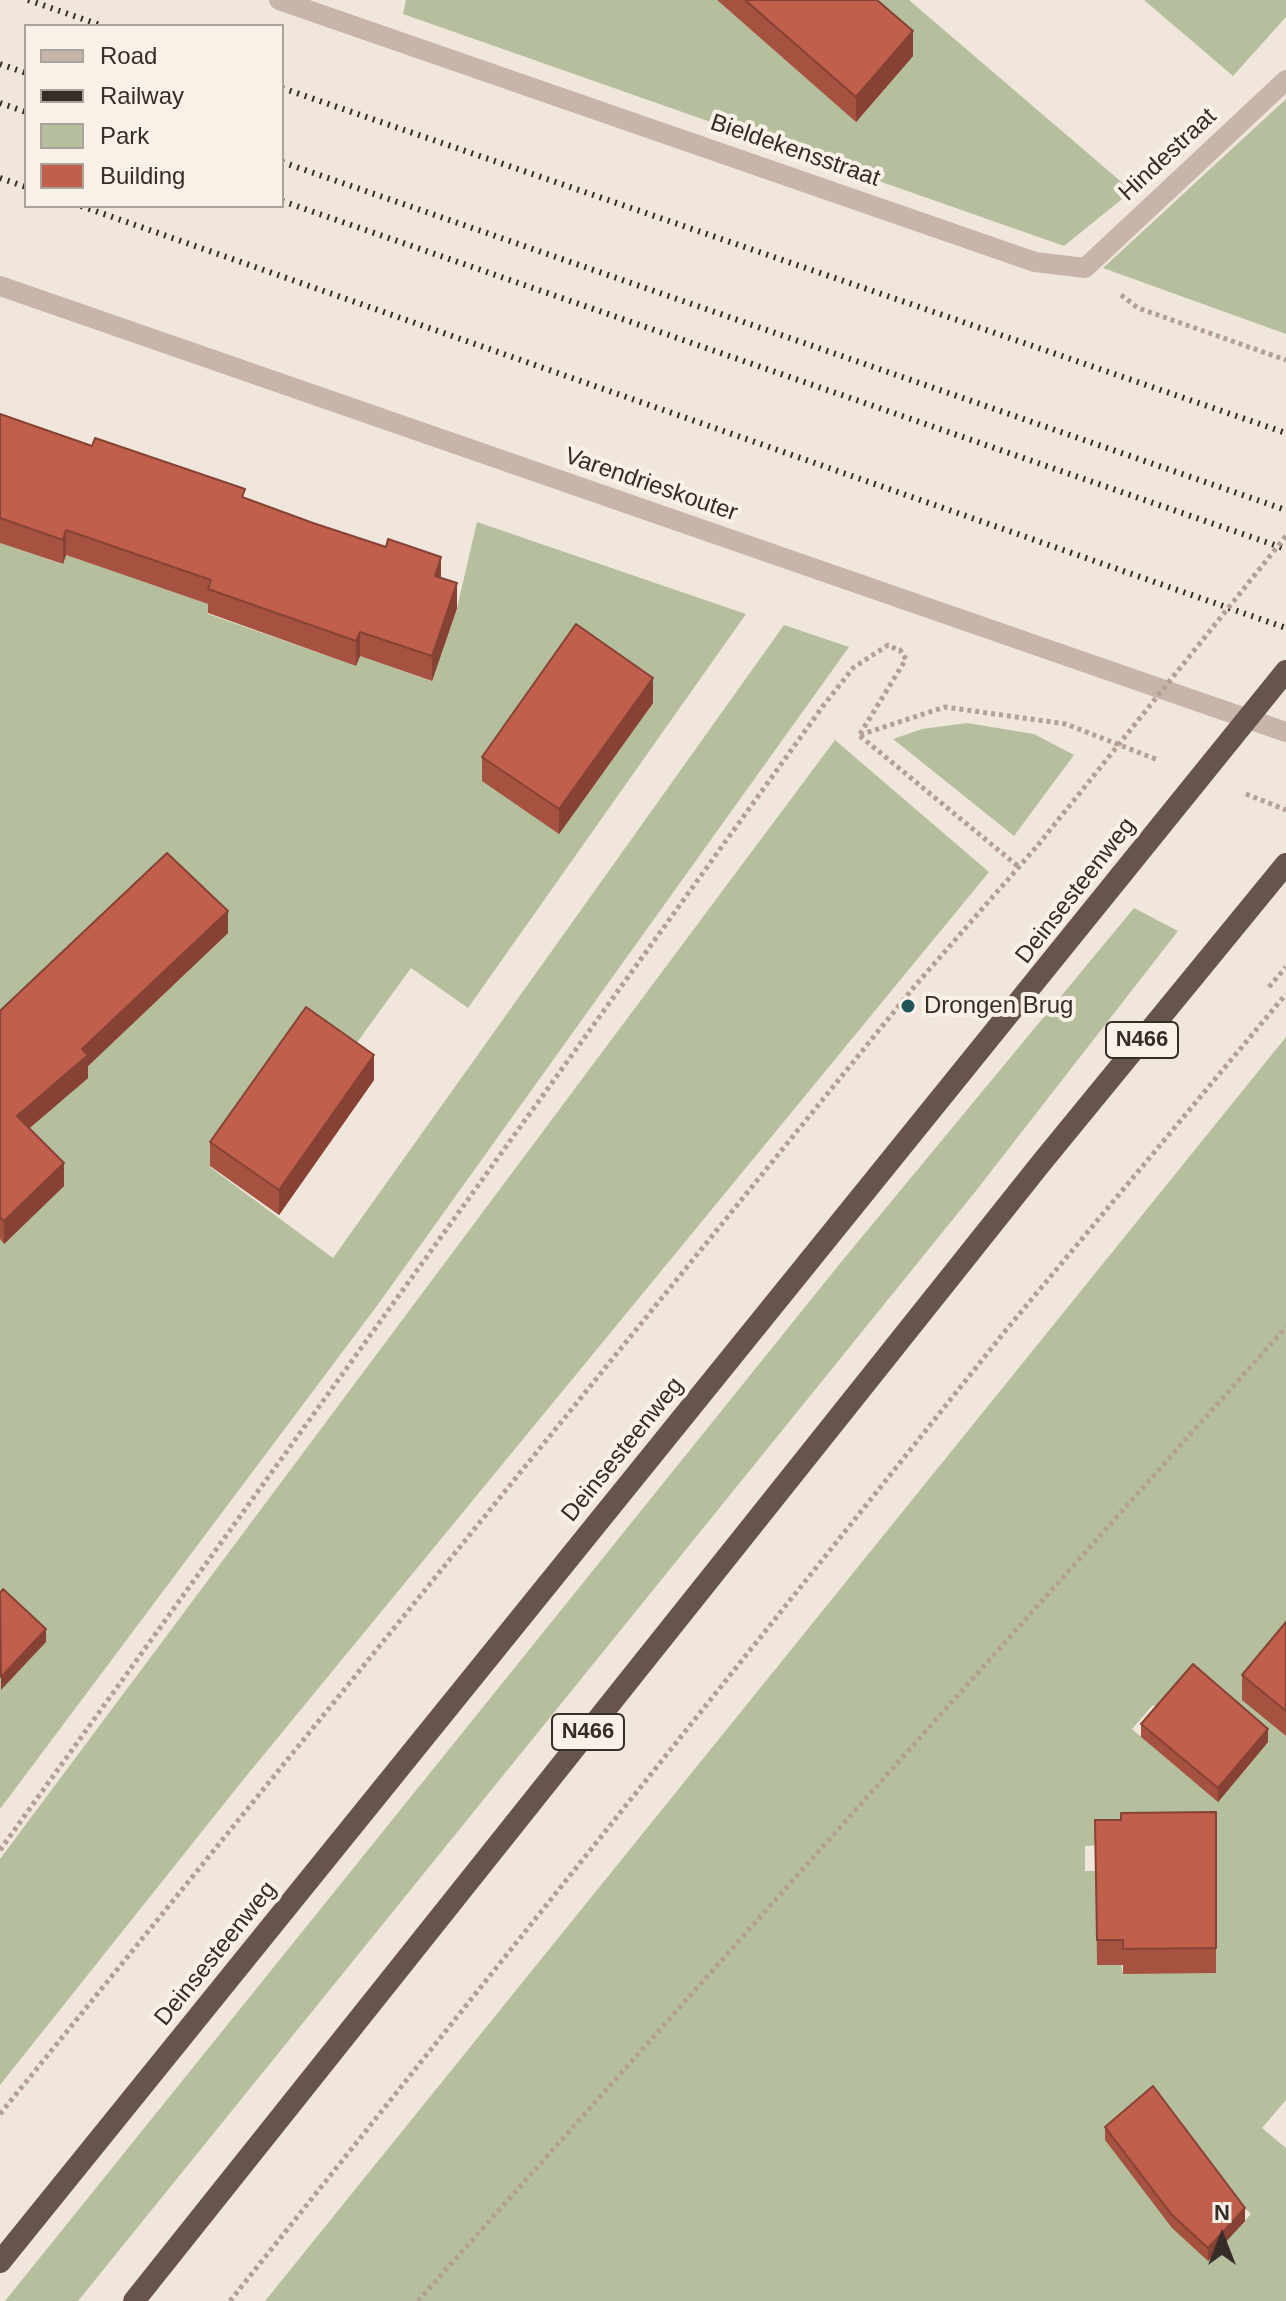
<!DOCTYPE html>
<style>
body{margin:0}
#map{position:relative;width:1286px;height:2301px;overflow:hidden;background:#f1e6dc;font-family:Arial,sans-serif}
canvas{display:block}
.legend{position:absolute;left:24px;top:24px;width:260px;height:184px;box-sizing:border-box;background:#f9f0e8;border:2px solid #aba29b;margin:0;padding:10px 14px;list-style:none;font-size:24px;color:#362c28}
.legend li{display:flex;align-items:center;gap:16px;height:40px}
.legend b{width:40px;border:2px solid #aba29b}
.north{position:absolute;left:1182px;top:2197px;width:80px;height:80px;-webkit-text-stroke:6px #f9f0e8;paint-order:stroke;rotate:0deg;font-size:22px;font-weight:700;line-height:32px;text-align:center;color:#362c28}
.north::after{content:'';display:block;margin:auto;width:28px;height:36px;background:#362c28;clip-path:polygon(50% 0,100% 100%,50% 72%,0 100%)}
</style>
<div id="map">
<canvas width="1286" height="2301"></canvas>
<ul class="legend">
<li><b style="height:10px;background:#c8b5a9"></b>Road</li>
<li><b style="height:10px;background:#362c28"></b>Railway</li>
<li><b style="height:22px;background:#b6bf9d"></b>Park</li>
<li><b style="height:22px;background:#c05f4b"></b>Building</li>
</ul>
<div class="north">N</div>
</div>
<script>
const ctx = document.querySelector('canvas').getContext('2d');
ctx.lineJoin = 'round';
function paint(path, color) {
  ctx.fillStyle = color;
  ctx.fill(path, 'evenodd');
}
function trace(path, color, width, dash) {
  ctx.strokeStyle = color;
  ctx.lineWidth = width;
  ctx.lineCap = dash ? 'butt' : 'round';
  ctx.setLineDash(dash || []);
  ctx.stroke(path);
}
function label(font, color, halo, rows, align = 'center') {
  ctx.font = font + ' Arial,sans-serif';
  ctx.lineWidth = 8;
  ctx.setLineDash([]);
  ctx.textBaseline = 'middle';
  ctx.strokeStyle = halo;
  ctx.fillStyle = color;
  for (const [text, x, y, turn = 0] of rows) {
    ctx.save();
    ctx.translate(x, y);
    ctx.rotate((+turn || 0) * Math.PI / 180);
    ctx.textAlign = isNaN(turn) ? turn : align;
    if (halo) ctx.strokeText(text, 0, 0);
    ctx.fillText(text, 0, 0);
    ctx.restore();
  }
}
const green = new Path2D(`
 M 406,0 L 717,0 L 856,121 L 847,0 L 909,0 L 1132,191 L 1064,246 L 403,14 Z
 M 1144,0 L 1286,0 L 1286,17 L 1233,76 Z
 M 1286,99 L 1286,334 L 1103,268 Z
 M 477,522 L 746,614 L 468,1008 L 411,968 L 345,1059 L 210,1167 L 333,1258 L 784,625 L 849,647 L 379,1303 L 0,1809 L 0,1239 L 4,1244 L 21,1143 L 0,1034 L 0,543 L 62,564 L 66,555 L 211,605 L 208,614 L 356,666 L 360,656 L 431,681 L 457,608 Z
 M 967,723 L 1034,734 L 1074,755 L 1014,836 L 893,739 L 922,729 Z
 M 835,740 L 989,872 L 243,1780 L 0,2085 L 0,1859 Z
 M 1134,908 L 1178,931 L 975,1192 L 78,2301 L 5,2301 L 842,1261 Z
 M 1286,1037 L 1286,1647 L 1244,1698 L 1286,1736 L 1286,2100 L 1262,2128 L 1286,2148 L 1286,2301 L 265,2301 ZM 1153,1705 L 1201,1744 L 1180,1770 L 1132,1729 ZM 1121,1844 L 1123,1974 L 1104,1871 L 1085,1871 L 1085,1846 ZM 1227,2192 L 1251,2214 L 1208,2260 Z`);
const path = new Path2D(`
 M 1121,295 L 1138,308 L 1286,360
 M 860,734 L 906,659 L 900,651
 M 860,735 L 945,707 L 1066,724 L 1158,760
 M 860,736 L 1019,867
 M 1246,794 L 1286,810
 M 1269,987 L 1286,967
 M 0,1850 L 823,706 L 853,668 L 888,645 L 900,651 L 904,647
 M 0,2114 L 914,987 L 1038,845
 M 230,2301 L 1006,1330 L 1286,994
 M 418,2301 L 1286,1327`);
const minor = new Path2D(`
 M 279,0 L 1035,262 L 1085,268 L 1286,80`);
const tertiary = new Path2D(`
 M 0,286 L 1286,732`);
const trunk = new Path2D(`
 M 0,2262 L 1121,875
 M 134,2301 L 1042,1162 L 1286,864`);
const rail = new Path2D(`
 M 28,0 L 103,26
 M 0,64 L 26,73
 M 282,88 L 1286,433
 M 0,103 L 26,112
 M 282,162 L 1286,510
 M 0,178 L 26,187
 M 282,201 L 1286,549
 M 81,206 L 1286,628`);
const pathBridge = new Path2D(`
 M 1038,845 L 1286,536`);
const trunkBridge = new Path2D(`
 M 1121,875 L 1286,671`);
const wall = new Path2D(`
 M 717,0 L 877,0 L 913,56 L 856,122 Z
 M 0,414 L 245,498 L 441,578 L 457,608 L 432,681 L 360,656 L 356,666 L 208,613 L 208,604 L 66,555 L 63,564 L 0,543 Z
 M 653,703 L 559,834 L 482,781 L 482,757 Z
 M 228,933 L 88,1066 L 88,1078 L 29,1128 L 64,1186 L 4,1244 L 0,1239 L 0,1011 Z
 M 374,1080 L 279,1215 L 210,1166 L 210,1142 Z
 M 1286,1622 L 1286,1736 L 1242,1700 L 1242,1675 Z
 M 1141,1724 L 1268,1742 L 1218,1802 L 1141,1737 Z
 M 1216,1812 L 1216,1973 L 1123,1974 L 1123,1965 L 1097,1965 L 1095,1820 L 1121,1820 Z
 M 1105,2127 L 1245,2221 L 1208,2261 L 1172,2228 L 1105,2140 Z`);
const shadedWall = new Path2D(`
 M 913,31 L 913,56 L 856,122 L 856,97 Z
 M 66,530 L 66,555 L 63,564 L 63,540 Z
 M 441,557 L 441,582 L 435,576 Z
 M 457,583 L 457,608 L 432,681 L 432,656 Z
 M 360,632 L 360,656 L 356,666 L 356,641 Z
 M 653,678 L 653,703 L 559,834 L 559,809 Z
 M 228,911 L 228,933 L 88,1066 L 88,1078 L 17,1139 L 17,1116 L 82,1049 Z
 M 374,1055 L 374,1080 L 279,1215 L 279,1190 Z
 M 64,1163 L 64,1186 L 4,1244 L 4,1221 Z
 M 46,1629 L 46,1642 L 1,1690 L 1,1677 Z
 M 1268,1729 L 1268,1742 L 1218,1802 L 1218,1788 Z
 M 1245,2208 L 1245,2221 L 1208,2261 L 1208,2248 Z`);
const building = new Path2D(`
 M 745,0 L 877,0 L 913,31 L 856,97 Z
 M 0,414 L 92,446 L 95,438 L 245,489 L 242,497 L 313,523 L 386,547 L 388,539 L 441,557 L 435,576 L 457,583 L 432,656 L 360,632 L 356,641 L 208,589 L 211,580 L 66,530 L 63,540 L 0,518 Z
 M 576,624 L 653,678 L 559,809 L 482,757 Z
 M 167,853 L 228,911 L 82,1049 L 88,1055 L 17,1116 L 64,1163 L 4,1221 L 0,1217 L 0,1011 Z
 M 306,1007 L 374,1055 L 279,1190 L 210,1142 Z
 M 3,1589 L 46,1629 L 1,1677 L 0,1593 Z
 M 1286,1622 L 1286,1711 L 1242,1675 Z
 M 1193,1664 L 1268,1729 L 1218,1788 L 1141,1724 Z
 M 1216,1812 L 1216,1948 L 1123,1949 L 1123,1940 L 1097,1940 L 1095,1820 L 1121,1820 L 1121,1813 Z
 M 1153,2086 L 1245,2208 L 1208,2248 L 1172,2215 L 1105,2127 Z`);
const markers = [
 [908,1006,8,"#205555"]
];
const shields = [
 [1142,1040,72],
 [588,1732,72]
];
const shieldNames = [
 ["N466",1142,1040],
 ["N466",588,1732]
];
const streetNames = [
 ["Bieldekensstraat",795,151,19],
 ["Hindestraat",1168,155,-43],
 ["Varendrieskouter",651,485,19],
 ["Deinsesteenweg",1076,891,-52],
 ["Deinsesteenweg",623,1450,-51],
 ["Deinsesteenweg",216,1954,-51]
];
const poiNames = [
 ["Drongen Brug",924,1006]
];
paint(green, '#b6bf9d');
trace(path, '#b49f93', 5, [4, 4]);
trace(minor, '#c8b5a9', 20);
trace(tertiary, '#c8b5a9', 20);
trace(trunk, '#66544d', 22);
trace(rail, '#362c28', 6, [2, 6]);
trace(pathBridge, '#b49f93', 5, [4, 4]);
trace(trunkBridge, '#66544d', 22);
paint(wall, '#a55240');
paint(shadedWall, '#864234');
paint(building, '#c05f4b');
trace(building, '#864234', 2);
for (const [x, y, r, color] of markers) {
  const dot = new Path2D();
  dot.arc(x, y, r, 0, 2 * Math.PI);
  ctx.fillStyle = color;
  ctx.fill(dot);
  trace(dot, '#f9f0e8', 3);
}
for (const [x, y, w] of shields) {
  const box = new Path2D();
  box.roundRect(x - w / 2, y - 18, w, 36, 6);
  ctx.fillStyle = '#f9f0e8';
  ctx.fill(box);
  trace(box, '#362c28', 2);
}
label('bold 22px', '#362c28', null, shieldNames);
label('24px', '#362c28', '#f9f0e8', streetNames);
label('24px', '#362c28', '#f9f0e8', poiNames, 'left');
</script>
